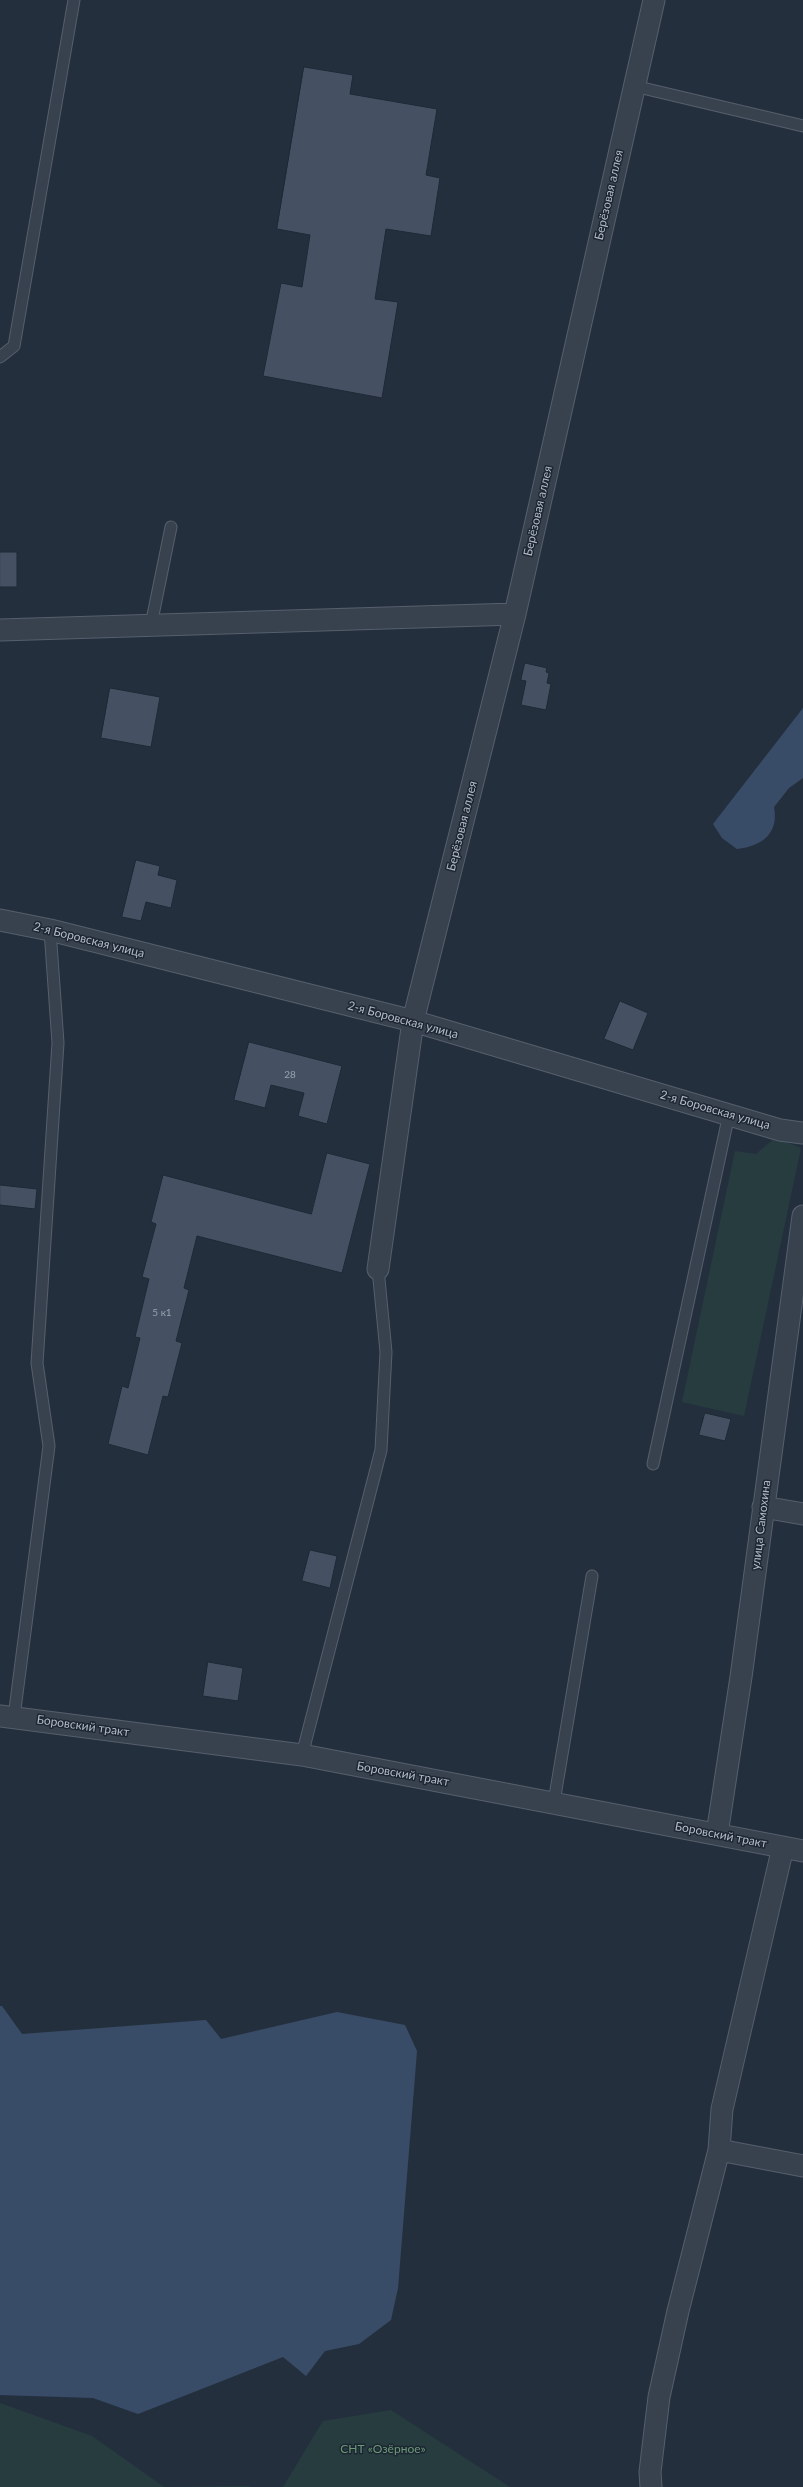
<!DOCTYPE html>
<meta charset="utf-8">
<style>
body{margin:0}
canvas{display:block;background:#242f3e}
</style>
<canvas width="803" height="2487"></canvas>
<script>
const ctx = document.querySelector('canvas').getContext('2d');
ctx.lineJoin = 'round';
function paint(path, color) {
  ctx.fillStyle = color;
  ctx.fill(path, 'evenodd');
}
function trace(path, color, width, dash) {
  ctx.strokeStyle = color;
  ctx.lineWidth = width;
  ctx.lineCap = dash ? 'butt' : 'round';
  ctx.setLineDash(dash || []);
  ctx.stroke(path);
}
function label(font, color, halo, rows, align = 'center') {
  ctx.font = font + ' Lato,sans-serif';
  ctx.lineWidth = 3;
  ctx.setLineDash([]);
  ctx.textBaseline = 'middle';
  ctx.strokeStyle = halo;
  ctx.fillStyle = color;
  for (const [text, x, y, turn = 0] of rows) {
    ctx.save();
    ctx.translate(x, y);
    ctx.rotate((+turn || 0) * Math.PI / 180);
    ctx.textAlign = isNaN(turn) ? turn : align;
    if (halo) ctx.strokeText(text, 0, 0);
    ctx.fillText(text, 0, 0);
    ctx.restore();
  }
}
const green = new Path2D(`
 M 775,1138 L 801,1148 L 744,1416 L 682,1402 L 735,1151 L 756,1154 Z
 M 0,2403 L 92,2436 L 164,2487 L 252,2486 L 247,2487 L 0,2487 Z
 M 391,2410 L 510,2487 L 283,2487 L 323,2421 Z`);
const water = new Path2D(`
 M 803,708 L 803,778 L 789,788 L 774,807 C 779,834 762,846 737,849 L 722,838 L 713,824 Z
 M 0,2006 L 2,2006 L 22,2034 L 206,2020 L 221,2039 L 337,2012 L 405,2025 L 417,2051 L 398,2288 L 391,2320 L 359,2344 L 325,2351 L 306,2376 L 283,2357 L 138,2414 L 93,2398 L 0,2395 Z`);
const building = new Path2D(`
 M 304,67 L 353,75 L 350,94 L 437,109 L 426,175 L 440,178 L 431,236 L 386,229 L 375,299 L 398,302 L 382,398 L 263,376 L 281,283 L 302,287 L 310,235 L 277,229 Z
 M 0,552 L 17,552 L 17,587 L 0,587 Z
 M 525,663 L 547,668 L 546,672 L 549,673 L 547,683 L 551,684 L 546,710 L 521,705 L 526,681 L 521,680 Z
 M 110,688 L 160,697 L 151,747 L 101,738 Z
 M 136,860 L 160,866 L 158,875 L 177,880 L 171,908 L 146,902 L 141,921 L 122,917 Z
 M 620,1001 L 648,1013 L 633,1050 L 604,1039 Z
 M 249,1042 L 342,1066 L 327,1124 L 298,1116 L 304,1093 L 271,1085 L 265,1108 L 234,1100 Z
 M 327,1153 L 370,1164 L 342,1273 L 197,1236 L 184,1288 L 189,1290 L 176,1341 L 182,1343 L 168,1397 L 163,1396 L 148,1455 L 108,1444 L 122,1386 L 128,1388 L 140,1338 L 135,1337 L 149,1279 L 142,1277 L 156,1224 L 151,1222 L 163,1175 L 311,1214 Z
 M 0,1185 L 37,1189 L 35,1209 L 0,1205 Z
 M 705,1413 L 731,1419 L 725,1441 L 699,1435 Z
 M 310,1550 L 337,1556 L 330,1588 L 302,1581 Z
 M 208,1662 L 243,1668 L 238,1701 L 203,1696 Z`);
const service = new Path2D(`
 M 634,86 L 803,126
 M 0,357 L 14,346 L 74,0
 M 151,625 L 171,527
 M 653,1464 L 729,1114
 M 14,1717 L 49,1446 L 37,1363 L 58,1043 L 50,930
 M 302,1755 L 381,1450 L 386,1352 L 378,1269
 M 554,1802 L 592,1576`);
const minor = new Path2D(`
 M 0,630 L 515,614
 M 0,920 L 50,930 L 413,1021 L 780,1130 L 803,1133
 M 378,1269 L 413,1021 L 515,614 L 654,0
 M 763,1507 L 803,1514
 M 0,1716 L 302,1755 L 803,1851
 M 717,1834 L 741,1677 L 803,1216
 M 719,2150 L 803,2166
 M 651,2487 L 650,2472 L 659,2397 L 678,2311 L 719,2150 L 722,2109 L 783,1847`);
const numberNames = [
 ["28",290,1075],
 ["5 к1",162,1313]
];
const streetNames = [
 ["Берёзовая аллея",609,195,-77],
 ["Берёзовая аллея",538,511,-77],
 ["Берёзовая аллея",462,826,-76],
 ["2-я Боровская улица",89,940,14],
 ["2-я Боровская улица",403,1020,15],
 ["2-я Боровская улица",715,1110,16],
 ["улица Самохина",761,1525,-83],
 ["Боровский тракт",83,1726,8],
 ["Боровский тракт",403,1774,10],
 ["Боровский тракт",721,1835,11]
];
const parkNames = [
 ["СНТ «Озёрное»",383,2449]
];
paint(green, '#263c3f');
paint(water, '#394c67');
paint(building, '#455162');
trace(building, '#1f2835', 1);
trace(service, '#565f6c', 13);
trace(minor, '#565f6c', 23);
trace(service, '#38414e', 11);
trace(minor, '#38414e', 21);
label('10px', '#98a1af', null, numberNames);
label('12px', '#b4bcc9', '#1d2633', streetNames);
label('12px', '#6b9a76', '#1d2633', parkNames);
</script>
